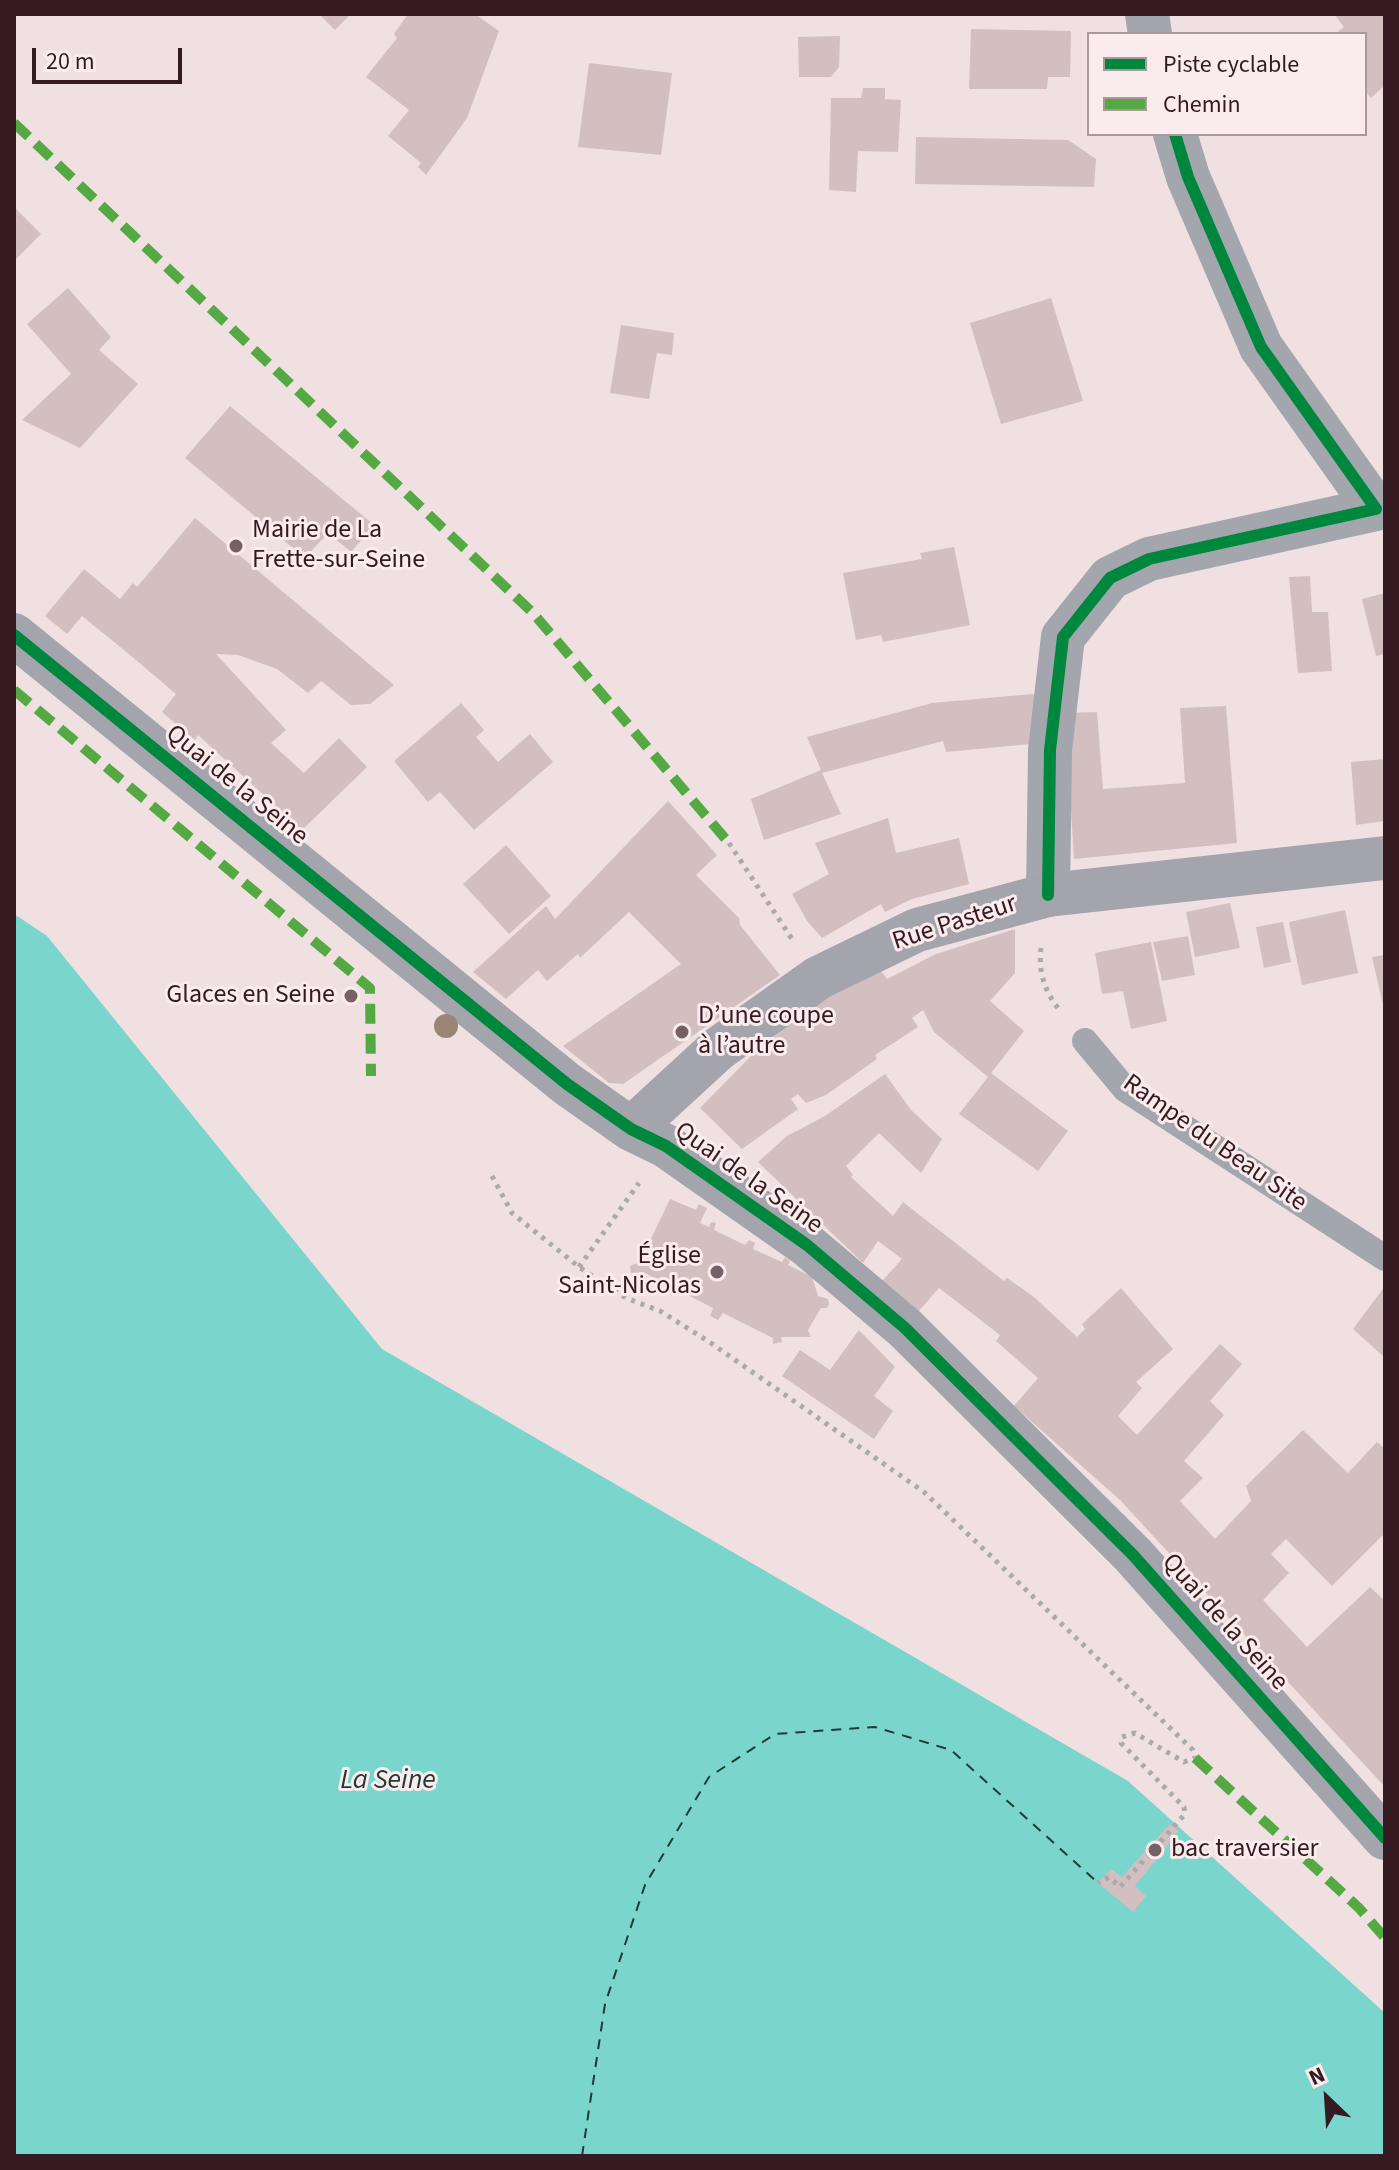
<!DOCTYPE html>
<meta charset="utf-8">
<style>
body{margin:0}
#map{position:relative;width:1399px;height:2170px;overflow:hidden;background:#f0e0e2;font-family:"Source Sans 3",sans-serif}
canvas{display:block}
.frame{position:absolute;inset:0;border:16px solid #351b21;pointer-events:none}
.legend{position:absolute;left:1087px;top:32px;width:280px;height:104px;box-sizing:border-box;background:#faebed;border:2px solid #ab989b;margin:0;padding:10px 14px;list-style:none;font-size:24px;color:#351b21}
.legend li{display:flex;align-items:center;gap:16px;height:40px}
.legend b{width:40px;border:2px solid #ab989b}
.north{position:absolute;left:1287px;top:2058px;width:80px;height:80px;-webkit-text-stroke:6px #faebed;paint-order:stroke;rotate:335deg;font-size:22px;font-weight:700;line-height:32px;text-align:center;color:#351b21}
.north::after{content:'';display:block;margin:auto;width:28px;height:36px;background:#351b21;clip-path:polygon(50% 0,100% 100%,50% 72%,0 100%)}
.scale{position:absolute;left:32px;top:48px;width:150px;height:36px;box-sizing:border-box;border:4px solid #351b21;border-top:0;padding-left:10px;font-size:24px;line-height:28px;white-space:nowrap;color:#351b21;-webkit-text-stroke:6px #faebed;paint-order:stroke}
</style>
<div id="map">
<canvas width="1399" height="2170"></canvas>
<div class="frame"></div>
<ul class="legend">
<li><b style="height:10px;background:#00873e"></b>Piste cyclable</li>
<li><b style="height:10px;background:#54a943"></b>Chemin</li>
</ul>
<div class="north">N</div>
<div class="scale">20 m</div>
</div>
<script>
const ctx = document.querySelector('canvas').getContext('2d');
ctx.lineJoin = 'round';
function paint(path, color) {
  ctx.fillStyle = color;
  ctx.fill(path, 'evenodd');
}
function trace(path, color, width, dash) {
  ctx.strokeStyle = color;
  ctx.lineWidth = width;
  ctx.lineCap = dash ? 'butt' : 'round';
  ctx.setLineDash(dash || []);
  ctx.stroke(path);
}
function label(font, color, halo, rows, align = 'center') {
  ctx.font = font + ' "Source Sans 3",sans-serif';
  ctx.lineWidth = 6;
  ctx.setLineDash([]);
  ctx.textBaseline = 'middle';
  ctx.strokeStyle = halo;
  ctx.fillStyle = color;
  for (const [text, x, y, turn = 0] of rows) {
    ctx.save();
    ctx.translate(x, y);
    ctx.rotate((+turn || 0) * Math.PI / 180);
    ctx.textAlign = isNaN(turn) ? turn : align;
    if (halo) ctx.strokeText(text, 0, 0);
    ctx.fillText(text, 0, 0);
    ctx.restore();
  }
}
const water = new Path2D(`
 M 14,914 L 47,936 L 382,1349 L 1128,1781 L 1385,2013 L 1385,2156 L 14,2156 Z`);
const ferry = new Path2D(`
 M 582,2156 L 605,2004 L 645,1885 L 709,1777 L 775,1734 L 875,1727 L 951,1750 L 1097,1882`);
const building = new Path2D(`
 M 319,14 L 351,14 L 335,30 Z
 M 408,14 L 475,14 L 499,31 L 467,118 L 426,175 L 418,167 L 421,163 L 388,136 L 409,110 L 366,77 L 397,38 L 394,34 Z
 M 1334,14 L 1385,14 L 1385,85 L 1371,98 L 1365,91 L 1365,34 L 1335,34 L 1344,27 Z
 M 971,29 L 1071,31 L 1070,77 L 1048,77 L 1047,89 L 969,89 Z
 M 840,36 L 839,67 L 831,77 L 799,77 L 798,37 Z
 M 589,63 L 672,73 L 661,155 L 578,147 Z
 M 863,88 L 885,88 L 885,99 L 901,100 L 898,152 L 858,151 L 856,192 L 829,190 L 831,98 L 861,98 Z
 M 916,137 L 1068,140 L 1096,159 L 1094,187 L 915,184 Z
 M 14,207 L 41,234 L 14,261 Z
 M 68,288 L 111,337 L 99,350 L 138,384 L 80,448 L 22,420 L 71,374 L 27,324 Z
 M 1051,298 L 1083,401 L 1001,424 L 970,323 Z
 M 621,325 L 674,333 L 672,355 L 657,353 L 649,399 L 610,393 Z
 M 230,406 L 374,525 L 351,552 L 328,533 L 305,558 L 185,458 Z
 M 195,518 L 394,685 L 370,704 L 351,705 L 321,681 L 308,693 L 277,669 L 238,655 L 216,654 L 286,730 L 271,743 L 304,773 L 339,738 L 367,767 L 302,830 L 198,735 L 195,740 L 162,712 L 176,694 L 130,655 L 82,616 L 67,634 L 45,616 L 84,569 L 120,599 L 133,583 L 137,587 Z
 M 954,547 L 970,625 L 883,642 L 881,635 L 856,640 L 843,573 L 922,559 L 920,553 Z
 M 1310,576 L 1312,612 L 1328,612 L 1332,671 L 1298,673 L 1289,577 Z
 M 1385,593 L 1385,654 L 1376,656 L 1362,599 Z
 M 1044,693 L 1041,743 L 946,752 L 943,741 L 822,773 L 841,814 L 764,840 L 751,799 L 821,770 L 807,737 L 932,703 Z
 M 461,703 L 484,730 L 476,737 L 498,762 L 530,734 L 553,762 L 474,830 L 440,792 L 428,802 L 394,761 Z
 M 1226,706 L 1237,843 L 1074,859 L 1065,713 L 1097,712 L 1103,789 L 1185,783 L 1180,708 Z
 M 1385,759 L 1385,821 L 1356,825 L 1351,762 Z
 M 668,801 L 717,855 L 696,875 L 739,918 L 740,925 L 780,975 L 623,1084 L 609,1083 L 563,1046 L 681,964 L 629,912 L 580,958 L 578,954 L 547,981 L 538,970 L 506,999 L 473,972 L 546,906 L 555,919 Z
 M 888,818 L 896,853 L 959,838 L 969,884 L 912,899 L 885,912 L 881,904 L 822,938 L 807,921 L 792,894 L 829,874 L 815,843 Z
 M 506,845 L 551,896 L 509,934 L 463,884 Z
 M 1230,903 L 1240,948 L 1195,957 L 1186,912 Z
 M 1345,910 L 1358,973 L 1302,985 L 1289,922 Z
 M 1283,922 L 1291,962 L 1264,968 L 1256,927 Z
 M 1015,929 L 1015,973 L 990,1001 L 1024,1031 L 991,1073 L 1068,1131 L 1038,1171 L 959,1114 L 988,1077 L 934,1032 L 923,1010 L 912,1018 L 918,1027 L 875,1055 L 877,1059 L 826,1095 L 806,1103 L 798,1094 L 791,1099 L 798,1109 L 742,1149 L 700,1108 L 756,1051 L 819,1002 L 881,971 L 887,979 L 936,954 Z
 M 1188,936 L 1195,975 L 1162,981 L 1153,942 Z
 M 1151,942 L 1167,1021 L 1131,1029 L 1123,991 L 1102,994 L 1095,953 Z
 M 1385,955 L 1385,1009 L 1384,1009 L 1372,957 Z
 M 885,1074 L 911,1110 L 942,1139 L 921,1173 L 879,1133 L 846,1166 L 853,1175 L 851,1177 L 893,1216 L 903,1202 L 1004,1281 L 1007,1278 L 1034,1297 L 1077,1337 L 1085,1329 L 1082,1324 L 1121,1288 L 1173,1349 L 1136,1382 L 1142,1388 L 1118,1416 L 1137,1435 L 1220,1344 L 1242,1364 L 1210,1401 L 1224,1415 L 1184,1461 L 1203,1478 L 1180,1501 L 1215,1539 L 1251,1501 L 1246,1486 L 1303,1430 L 1348,1473 L 1377,1442 L 1385,1449 L 1385,1533 L 1332,1586 L 1286,1539 L 1271,1554 L 1289,1573 L 1263,1600 L 1307,1647 L 1370,1587 L 1385,1601 L 1385,1787 L 1120,1500 L 1014,1406 L 1038,1378 L 996,1341 L 1000,1335 L 939,1288 L 917,1313 L 882,1281 L 902,1259 L 878,1241 L 863,1263 L 758,1162 L 787,1136 L 825,1116 Z
 M 670,1199 L 696,1210 L 699,1204 L 707,1208 L 700,1223 L 709,1227 L 711,1222 L 716,1223 L 714,1230 L 745,1245 L 749,1240 L 755,1243 L 753,1249 L 782,1262 L 785,1257 L 790,1261 L 788,1265 L 806,1274 L 810,1271 L 818,1296 L 828,1299 L 829,1304 L 827,1308 L 821,1308 L 808,1330 L 811,1337 L 781,1337 L 782,1342 L 773,1344 L 773,1338 L 723,1313 L 718,1320 L 710,1316 L 713,1308 L 643,1272 L 631,1273 L 630,1266 L 640,1262 Z
 M 1385,1286 L 1385,1358 L 1353,1329 Z
 M 859,1330 L 895,1367 L 874,1396 L 893,1411 L 874,1439 L 782,1376 L 800,1350 L 830,1370 Z
 M 1170,1824 L 1179,1831 L 1135,1886 L 1146,1896 L 1133,1912 L 1098,1883 L 1111,1869 L 1122,1877 Z`);
const path = new Path2D(`
 M 729,843 L 792,939
 M 1041,948 C 1038,972 1045,993 1061,1012
 M 492,1176 L 512,1213 L 579,1267 L 626,1298 L 660,1311 L 708,1341 L 924,1492 L 1193,1750 L 1195,1758 L 1184,1762 L 1135,1733 L 1122,1737 L 1121,1743 L 1184,1807 L 1185,1814 L 1120,1887 L 1109,1877 L 1098,1883
 M 579,1267 L 639,1183`);
const lane = new Path2D(`
 M 1085,1041 L 1125,1089 L 1385,1258`);
const street = new Path2D(`
 M 1147,14 L 1150,34
 M 1048,895 L 1050,750 L 1063,637 L 1110,578 L 1149,559 L 1376,509 L 1261,347 L 1188,177 L 1175,134`);
const secondary = new Path2D(`
 M 14,635 L 567,1084 L 631,1129 L 666,1146 L 807,1245 L 905,1328 L 1133,1555 L 1385,1838
 M 631,1129 L 718,1049 L 818,978 L 917,930 L 1048,895 L 1385,858`);
const quiet = new Path2D(`
 M 14,123 L 533,613 L 729,843
 M 14,690 L 370,988 L 371,1076
 M 1195,1758 L 1359,1908 L 1385,1938`);
const cycleway = new Path2D(`
 M 14,635 L 567,1084 L 631,1129 L 666,1146 L 807,1245 L 905,1328 L 1133,1555 L 1385,1838
 M 1048,895 L 1050,750 L 1063,637 L 1110,578 L 1149,559 L 1376,509 L 1261,347 L 1188,177 L 1175,134`);
const trees = [
 [446,1026]
];
const markers = [
 [236,546,8,"#766065"],
 [351,996,8,"#766065"],
 [682,1032,8,"#766065"],
 [717,1272,8,"#766065"],
 [1155,1850,8,"#766065"]
];
const poiNames = [
 ["Mairie de La",252,531],
 ["Frette-sur-Seine",252,561],
 ["Glaces en Seine",335,996,"right"],
 ["D’une coupe",698,1017],
 ["à l’autre",698,1047],
 ["Église",701,1257,"right"],
 ["Saint-Nicolas",701,1287,"right"],
 ["bac traversier",1171,1850]
];
const streetNames = [
 ["Quai de la Seine",236,786,39],
 ["Rue Pasteur",955,924,-18],
 ["Rampe du Beau Site",1214,1144,35],
 ["Quai de la Seine",748,1179,35],
 ["Quai de la Seine",1224,1623,48]
];
const waterNames = [
 ["La Seine",388,1782]
];
paint(water, '#7ad6cd');
trace(ferry, '#223936', 2, [10, 8]);
paint(building, '#d3bfbf');
trace(path, '#aaa9ad', 5, [4, 6]);
trace(lane, '#a3a6ad', 26);
trace(street, '#a3a6ad', 44);
trace(secondary, '#a3a4ac', 44);
trace(quiet, '#54a943', 10, [20, 10]);
trace(cycleway, '#00873e', 12);
ctx.fillStyle = '#9a8474';
for (const [x, y] of trees) {
  ctx.beginPath();
  ctx.arc(x, y, 12, 0, 2 * Math.PI);
  ctx.fill();
}
for (const [x, y, r, color] of markers) {
  const dot = new Path2D();
  dot.arc(x, y, r, 0, 2 * Math.PI);
  ctx.fillStyle = color;
  ctx.fill(dot);
  trace(dot, '#faebed', 3);
}
label('26px', '#351b21', '#faebed', poiNames, 'left');
label('26px', '#351b21', '#faebed', streetNames);
label('italic 28px', '#223936', '#faebed', waterNames);
</script>
